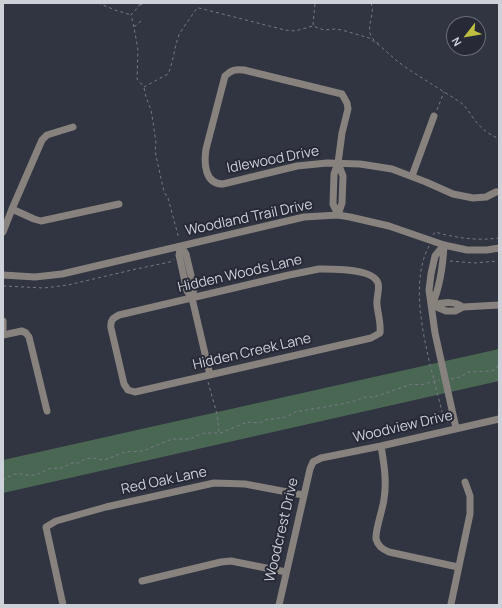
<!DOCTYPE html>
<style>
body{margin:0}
#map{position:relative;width:502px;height:608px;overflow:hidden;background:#313441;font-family:Manrope,sans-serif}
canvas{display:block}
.frame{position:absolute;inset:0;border:4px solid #cfd1d9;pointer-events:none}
.north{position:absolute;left:446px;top:16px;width:40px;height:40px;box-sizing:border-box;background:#272a36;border:1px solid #6a6d77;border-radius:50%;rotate:239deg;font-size:11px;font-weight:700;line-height:16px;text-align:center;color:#cfd1d9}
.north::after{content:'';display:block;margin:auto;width:14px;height:18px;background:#c0be41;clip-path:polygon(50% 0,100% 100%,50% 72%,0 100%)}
</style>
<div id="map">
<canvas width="502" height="608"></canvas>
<div class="frame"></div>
<div class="north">N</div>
</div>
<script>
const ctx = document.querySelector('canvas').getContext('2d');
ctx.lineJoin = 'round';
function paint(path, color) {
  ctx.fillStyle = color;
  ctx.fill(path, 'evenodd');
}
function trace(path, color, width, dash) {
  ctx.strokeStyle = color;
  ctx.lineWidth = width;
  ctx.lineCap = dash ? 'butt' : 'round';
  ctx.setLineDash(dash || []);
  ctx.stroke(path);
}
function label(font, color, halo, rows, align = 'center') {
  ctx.font = font + ' Manrope,sans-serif';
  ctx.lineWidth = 4;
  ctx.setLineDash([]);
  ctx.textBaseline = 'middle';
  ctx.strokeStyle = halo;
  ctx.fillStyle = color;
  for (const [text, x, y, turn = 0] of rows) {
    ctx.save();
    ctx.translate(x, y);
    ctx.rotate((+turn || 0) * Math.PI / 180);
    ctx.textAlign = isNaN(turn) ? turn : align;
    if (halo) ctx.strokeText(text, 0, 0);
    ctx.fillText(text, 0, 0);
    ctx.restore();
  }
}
const green = new Path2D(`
 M 499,349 L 499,381 L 3,493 L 3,460 Z`);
const path = new Path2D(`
 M 98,3 L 115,10 L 131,15
 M 371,3 C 376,14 365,26 372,38 C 373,40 377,41 378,44
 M 140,5 L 145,3
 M 141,21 L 134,27 L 138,50 L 137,79 L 144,87 L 168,74 C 174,60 174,48 179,35 C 184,26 191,17 197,8 L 199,8 L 285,30 L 295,31 L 313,26 L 324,30 L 335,29 L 342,30 L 369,38 L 379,45 L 397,61 L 411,71 L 460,102 C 467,107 469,113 474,119 C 481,129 489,134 499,139
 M 313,25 L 315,3
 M 134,27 L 131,15 L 139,6 L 139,3
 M 144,88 L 146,97 L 151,110 L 153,122 L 156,143 L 155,151 L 164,192 L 168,198 L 179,239
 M 437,110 L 444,92
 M 433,235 L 435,232 C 456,238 477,241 499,238
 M 429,246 C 405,291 432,368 443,416 L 449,424
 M 450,261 L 474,263 L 499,261
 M 3,286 L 44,288 L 68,285 L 136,269 L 170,262 L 174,259
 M 451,379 L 460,377 L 469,372 L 491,371 L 495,370 L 499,364
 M 208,382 L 217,414 L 219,432
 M 3,480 C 6,478 11,475 15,474 C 21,473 28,476 34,475 C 45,474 47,465 59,469 L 72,463 L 79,463 L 85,459 L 91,458 L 104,460 L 125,452 L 143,451 L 172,439 L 190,439 L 198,435 L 205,433 L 221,433 L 247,422 L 260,423 L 265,420 L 287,417 L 295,412 L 342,404 L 358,400 L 364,397 L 374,397 L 412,384 L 420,385 L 440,380`);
const minor = new Path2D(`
 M 338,163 L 343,176 L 342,203 L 338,215
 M 412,176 L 434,116
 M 12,209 L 34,219 L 41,221 L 119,204
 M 338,215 L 333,204 L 334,174 L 338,163 L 342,133 L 348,109 L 347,103 L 342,94 L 244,70 C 235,69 231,70 225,76 L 206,149 C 204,162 204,184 223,184 L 297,166 L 327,163 L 360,164 L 392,169 L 426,182 L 453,194 L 473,198 L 486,197 L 496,192
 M 3,232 L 12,209 L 42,140 L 47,135 L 73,127
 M 444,245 L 435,256 L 431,274 L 429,290 L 435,333 L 456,428
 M 181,246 L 186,254 L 194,288 L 192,298 L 210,375
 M 181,246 L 179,255 L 187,291 L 192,298
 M 319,269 C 332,269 373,268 378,283 C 380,289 376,298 377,305 C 378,314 381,323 380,333 L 371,338 L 135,392 L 128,390 L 124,384 L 111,328 C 110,320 113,318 119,315 L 289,275 Z
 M 3,275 L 35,277 L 62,274 L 304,217 L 338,215 L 350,217 L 389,226 L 444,245 L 467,250 L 487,250 L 499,248
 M 432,305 L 446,311 L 455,311 L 463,307 L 499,305
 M 432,305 C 440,287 443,265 444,245
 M 432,305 C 443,303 453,300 463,307
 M 3,321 L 3,329
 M 3,335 L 22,331 L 26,333 L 29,337 L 47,411
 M 381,446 C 384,464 387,481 384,499 C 383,509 375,530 376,539 C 378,546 382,549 389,552 L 458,567
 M 142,581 L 221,562 L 231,561 L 286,572
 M 451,604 L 470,514 L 470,496 L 465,482
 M 63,605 L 46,527 L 56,521 L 106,507 L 214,483 L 245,484 L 303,495
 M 279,605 L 310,469 L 313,462 L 321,458 L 381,446 L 499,419`);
const streetNames = [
 ["Idlewood Drive",273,160,-11],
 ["Woodland Trail Drive",249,218,-12],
 ["Hidden Woods Lane",240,274,-13],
 ["Hidden Creek Lane",252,352,-13],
 ["Woodview Drive",403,427,-13],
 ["Red Oak Lane",164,481,-12],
 ["Woodcrest Drive",282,530,-77]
];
paint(green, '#4a6753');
trace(path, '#787b85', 1, [3, 3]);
trace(minor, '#87827d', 7);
label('14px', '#cfd1d9', '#272a36', streetNames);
</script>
